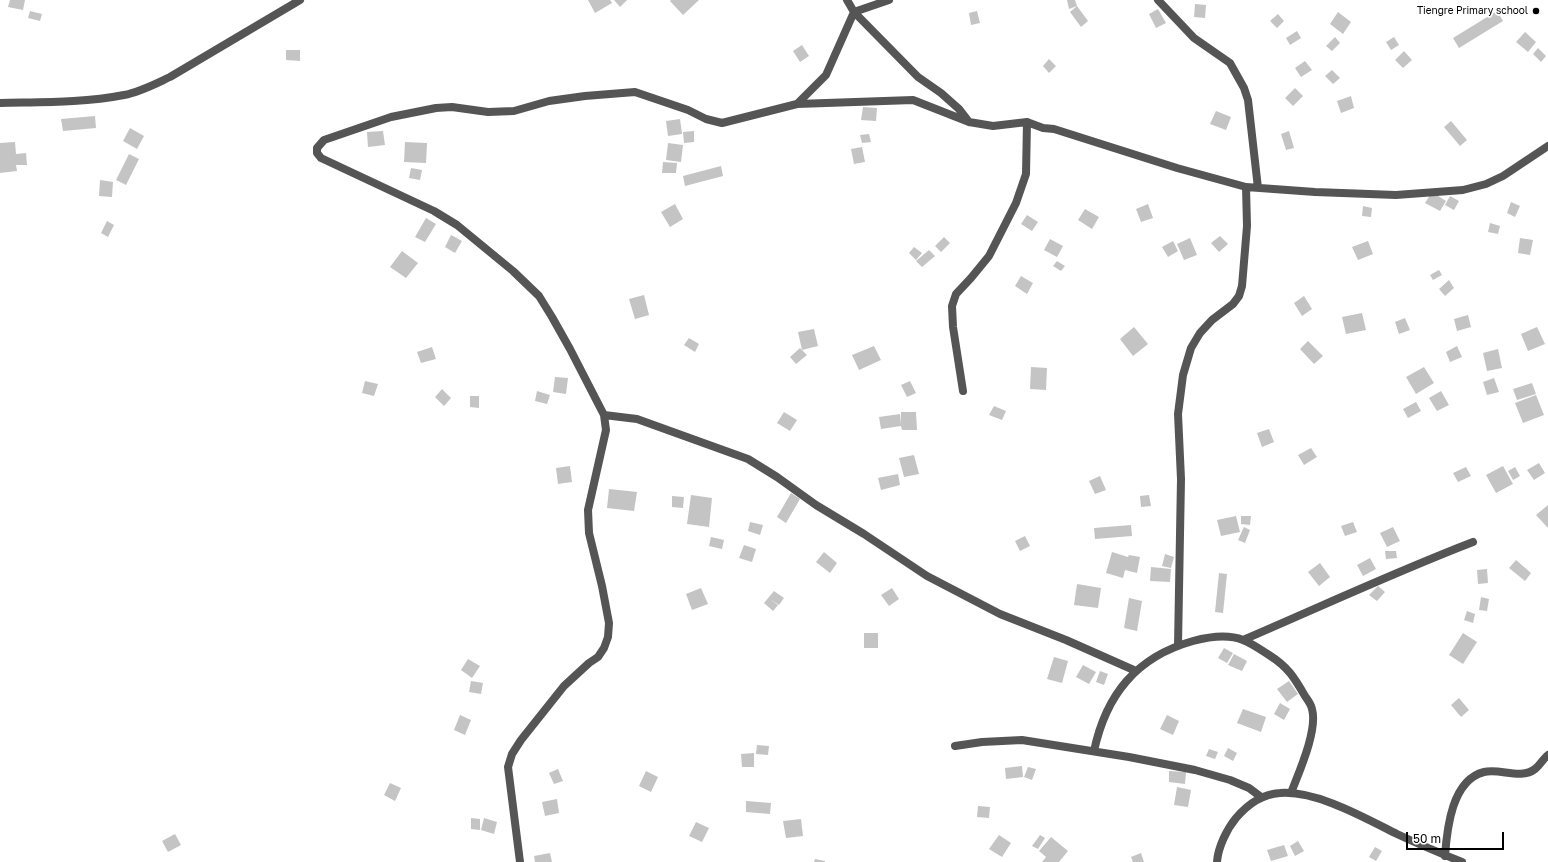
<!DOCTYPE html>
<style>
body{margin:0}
#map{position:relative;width:1548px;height:862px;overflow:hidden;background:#fff;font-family:"Golos Text",sans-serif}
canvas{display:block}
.scale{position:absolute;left:1406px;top:832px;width:98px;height:18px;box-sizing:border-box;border:2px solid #000;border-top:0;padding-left:5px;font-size:12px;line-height:14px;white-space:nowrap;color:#000;-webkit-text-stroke:3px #fff;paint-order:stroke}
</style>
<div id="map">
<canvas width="1548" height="862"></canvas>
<div class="scale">50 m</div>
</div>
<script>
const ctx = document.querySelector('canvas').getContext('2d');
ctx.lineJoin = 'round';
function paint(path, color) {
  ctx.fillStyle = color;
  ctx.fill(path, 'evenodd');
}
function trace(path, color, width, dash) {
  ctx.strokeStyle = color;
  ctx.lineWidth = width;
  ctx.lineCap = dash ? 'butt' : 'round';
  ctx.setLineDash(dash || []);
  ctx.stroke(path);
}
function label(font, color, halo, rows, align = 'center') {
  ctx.font = font + ' "Golos Text",sans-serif';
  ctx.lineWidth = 3.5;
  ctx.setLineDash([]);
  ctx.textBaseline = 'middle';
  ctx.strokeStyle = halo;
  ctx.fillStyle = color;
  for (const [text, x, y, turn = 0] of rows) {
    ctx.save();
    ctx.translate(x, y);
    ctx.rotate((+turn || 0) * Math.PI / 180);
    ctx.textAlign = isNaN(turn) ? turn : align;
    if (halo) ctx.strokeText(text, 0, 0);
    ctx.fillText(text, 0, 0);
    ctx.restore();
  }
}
const building = new Path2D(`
 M 10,0 L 25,0 L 23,10 L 8,7 Z
 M 588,0 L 610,0 L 612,3 L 595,13 Z
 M 614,0 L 627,0 L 620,7 Z
 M 671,0 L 699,0 L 683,15 L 670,1 Z
 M 1067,0 L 1075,0 L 1077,6 L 1069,9 Z
 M 1195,4 L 1206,5 L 1205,18 L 1194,17 Z
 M 1077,6 L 1088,21 L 1081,27 L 1070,12 Z
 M 1158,9 L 1166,23 L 1156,28 L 1149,14 Z
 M 30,11 L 42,14 L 40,21 L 28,18 Z
 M 977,11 L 980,23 L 971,25 L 969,13 Z
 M 1497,11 L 1503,21 L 1459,48 L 1453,38 Z
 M 1338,12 L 1351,22 L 1343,34 L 1330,24 Z
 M 1278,14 L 1284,21 L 1277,28 L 1270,21 Z
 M 1297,31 L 1301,38 L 1290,45 L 1286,38 Z
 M 1525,32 L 1536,42 L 1528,52 L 1516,42 Z
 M 1335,37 L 1340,43 L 1332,51 L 1326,46 Z
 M 1394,37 L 1399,45 L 1391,50 L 1386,42 Z
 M 802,45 L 809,56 L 800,62 L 793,51 Z
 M 1538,48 L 1546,56 L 1541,62 L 1533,54 Z
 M 286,50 L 300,50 L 300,61 L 286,60 Z
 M 1404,51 L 1412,60 L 1403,68 L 1395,60 Z
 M 1049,59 L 1056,66 L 1049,73 L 1043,66 Z
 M 1305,61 L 1312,70 L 1301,77 L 1295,68 Z
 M 1332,70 L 1340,78 L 1333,84 L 1325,76 Z
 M 1295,88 L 1303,96 L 1293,106 L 1285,98 Z
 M 1351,96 L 1354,108 L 1341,113 L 1337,101 Z
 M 863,107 L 877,108 L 876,121 L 861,120 Z
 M 1216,111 L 1231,117 L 1226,130 L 1210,124 Z
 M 95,116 L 96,128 L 63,131 L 61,119 Z
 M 680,119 L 682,134 L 668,136 L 666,121 Z
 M 1451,121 L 1467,140 L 1460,146 L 1444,127 Z
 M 130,128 L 144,136 L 137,149 L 123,141 Z
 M 383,131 L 385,145 L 368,147 L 367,132 Z
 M 694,131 L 694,142 L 684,143 L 683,132 Z
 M 1289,131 L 1294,148 L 1286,150 L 1281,134 Z
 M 869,134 L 871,142 L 862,143 L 860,135 Z
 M 15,142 L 16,154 L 26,153 L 27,165 L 16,165 L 17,171 L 0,173 L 0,143 Z
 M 405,142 L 427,143 L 426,163 L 404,162 Z
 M 668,143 L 683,145 L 681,162 L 666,160 Z
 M 862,147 L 865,162 L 854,164 L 851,149 Z
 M 129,154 L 139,159 L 126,185 L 116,180 Z
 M 663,162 L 677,163 L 676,173 L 662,173 Z
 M 721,166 L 723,176 L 685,186 L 683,176 Z
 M 411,168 L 422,170 L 420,180 L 409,178 Z
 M 100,180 L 113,182 L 112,197 L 99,196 Z
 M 1432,192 L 1446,201 L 1440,211 L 1425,203 Z
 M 1450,196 L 1459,201 L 1454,210 L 1445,205 Z
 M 1511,202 L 1520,206 L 1515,217 L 1507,213 Z
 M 675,204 L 683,219 L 670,227 L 661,212 Z
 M 1148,204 L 1153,218 L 1141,222 L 1136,209 Z
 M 1363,206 L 1372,208 L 1371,217 L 1362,216 Z
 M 1085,209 L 1099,217 L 1092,229 L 1078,220 Z
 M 1027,215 L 1038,222 L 1032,231 L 1021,224 Z
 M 426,218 L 436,224 L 425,242 L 415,237 Z
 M 107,221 L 114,225 L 108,237 L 101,233 Z
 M 1490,223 L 1500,226 L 1498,234 L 1488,232 Z
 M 451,235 L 462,241 L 455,253 L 445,247 Z
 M 1220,236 L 1228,244 L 1219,252 L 1211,243 Z
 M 944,237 L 950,243 L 941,252 L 935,246 Z
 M 1190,238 L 1197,255 L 1184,260 L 1177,244 Z
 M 1520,238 L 1533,240 L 1530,255 L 1518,253 Z
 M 1050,239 L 1063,246 L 1057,257 L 1044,250 Z
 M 1173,241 L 1178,251 L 1168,257 L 1162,247 Z
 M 1368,241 L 1373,254 L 1358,260 L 1352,247 Z
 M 914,247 L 922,253 L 916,260 L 909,253 Z
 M 929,250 L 935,256 L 922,267 L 916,261 Z
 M 402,251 L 418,263 L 406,278 L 390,267 Z
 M 1057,261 L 1065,266 L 1061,271 L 1053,266 Z
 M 1439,270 L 1442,275 L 1433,280 L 1430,275 Z
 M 1021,276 L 1033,283 L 1027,294 L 1015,286 Z
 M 1449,280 L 1454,288 L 1445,296 L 1439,289 Z
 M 644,295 L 649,315 L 635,319 L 629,299 Z
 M 1304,296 L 1312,309 L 1302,316 L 1294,303 Z
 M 1362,313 L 1366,330 L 1346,334 L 1342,317 Z
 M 1468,315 L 1471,327 L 1457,331 L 1454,319 Z
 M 1405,318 L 1410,330 L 1399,334 L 1395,322 Z
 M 1134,327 L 1148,344 L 1133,356 L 1120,339 Z
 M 1537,327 L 1545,344 L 1528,351 L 1521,334 Z
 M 814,329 L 818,346 L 802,350 L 798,332 Z
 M 689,338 L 699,344 L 695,352 L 684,345 Z
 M 1308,341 L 1323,356 L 1314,364 L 1300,349 Z
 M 874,346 L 881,360 L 859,370 L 852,355 Z
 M 1457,346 L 1462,357 L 1450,362 L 1446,352 Z
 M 432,347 L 436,359 L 421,363 L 417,352 Z
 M 800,348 L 807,355 L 796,364 L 790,357 Z
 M 1498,349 L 1502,368 L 1487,371 L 1483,353 Z
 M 1031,367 L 1047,368 L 1046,390 L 1030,389 Z
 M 1424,367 L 1434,383 L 1416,394 L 1406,377 Z
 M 555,377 L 568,378 L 566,394 L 553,392 Z
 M 1494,378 L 1499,392 L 1487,395 L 1483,382 Z
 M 365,381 L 378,384 L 374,396 L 362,393 Z
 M 910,381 L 916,393 L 907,397 L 901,385 Z
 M 1532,383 L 1536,394 L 1517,400 L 1513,389 Z
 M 442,389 L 451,398 L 444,406 L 435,397 Z
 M 537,391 L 550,395 L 547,404 L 535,401 Z
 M 1441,391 L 1449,405 L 1437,411 L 1429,398 Z
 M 1536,395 L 1544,415 L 1523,423 L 1515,403 Z
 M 470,396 L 479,396 L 479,408 L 470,407 Z
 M 1416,402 L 1421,411 L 1408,418 L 1403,409 Z
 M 994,406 L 1006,411 L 1002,420 L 989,415 Z
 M 784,412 L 797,420 L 790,431 L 777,423 Z
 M 901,412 L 916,412 L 917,430 L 902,430 L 901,426 L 881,429 L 879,417 L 900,414 L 901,424 Z
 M 1269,429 L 1274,442 L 1262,447 L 1257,433 Z
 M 1311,448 L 1317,457 L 1304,465 L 1298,455 Z
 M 914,455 L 919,474 L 904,477 L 899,458 Z
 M 1539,463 L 1545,473 L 1534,480 L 1527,470 Z
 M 570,466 L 572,482 L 558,484 L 556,468 Z
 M 1503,466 L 1513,484 L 1496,493 L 1486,475 Z
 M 1466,467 L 1471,476 L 1458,482 L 1453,473 Z
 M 1515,467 L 1520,476 L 1513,480 L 1508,471 Z
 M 898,474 L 900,485 L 881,490 L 878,478 Z
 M 1100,476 L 1106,490 L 1095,494 L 1089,481 Z
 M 609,489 L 637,492 L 634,511 L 607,508 Z
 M 791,493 L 800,499 L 786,523 L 777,517 Z
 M 691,495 L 712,498 L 709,527 L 687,524 Z
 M 1149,495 L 1151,506 L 1141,507 L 1140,496 Z
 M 672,496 L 684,497 L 683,508 L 672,507 Z
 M 1548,505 L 1548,528 L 1536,515 Z
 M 1236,516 L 1240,532 L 1221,536 L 1217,520 Z
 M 1241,516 L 1251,516 L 1250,525 L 1241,524 Z
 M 750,522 L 763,525 L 760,535 L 748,531 Z
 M 1353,522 L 1357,532 L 1345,536 L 1341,526 Z
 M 1131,525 L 1132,536 L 1095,539 L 1094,528 Z
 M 1244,527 L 1250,530 L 1245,543 L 1238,540 Z
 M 1393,527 L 1400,541 L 1387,547 L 1380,533 Z
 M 1025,536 L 1030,546 L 1020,551 L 1015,541 Z
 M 711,537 L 724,540 L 722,549 L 709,546 Z
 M 744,545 L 756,549 L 752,562 L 739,558 Z
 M 1385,551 L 1396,551 L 1397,558 L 1386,559 Z
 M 824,552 L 837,563 L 830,573 L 816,562 Z
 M 1112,552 L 1128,557 L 1129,555 L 1140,557 L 1137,573 L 1125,570 L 1123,578 L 1106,573 Z
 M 1165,554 L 1174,557 L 1171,568 L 1162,566 Z
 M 1370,558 L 1376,569 L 1363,576 L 1357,565 Z
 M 1516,560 L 1531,573 L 1525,581 L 1509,568 Z
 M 1320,563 L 1330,577 L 1319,586 L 1308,572 Z
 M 1151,567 L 1171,569 L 1170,582 L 1150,581 Z
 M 1487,569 L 1488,583 L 1478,584 L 1477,570 Z
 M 1219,573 L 1227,574 L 1223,613 L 1215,612 Z
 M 1077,584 L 1101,588 L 1098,608 L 1074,605 Z
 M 1378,586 L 1385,592 L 1377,601 L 1369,595 Z
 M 701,588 L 708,604 L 692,610 L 686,594 Z
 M 892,588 L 899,599 L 889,606 L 881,595 Z
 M 774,591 L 784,598 L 779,605 L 770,599 L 778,605 L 773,611 L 764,603 Z
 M 1481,597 L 1489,599 L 1487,611 L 1479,610 Z
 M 1129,598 L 1142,601 L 1137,631 L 1124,628 Z
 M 1467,611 L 1475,614 L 1473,623 L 1464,620 Z
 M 864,633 L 878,633 L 878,648 L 864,648 Z
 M 1463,633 L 1477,642 L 1463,664 L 1449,655 Z
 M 1224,648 L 1233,653 L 1227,663 L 1218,658 Z
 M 1234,654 L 1247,661 L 1242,671 L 1228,665 Z
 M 1054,657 L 1068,661 L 1062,683 L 1047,679 Z
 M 468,659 L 480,666 L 472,678 L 461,670 Z
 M 1083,665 L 1096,672 L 1089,684 L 1076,677 Z
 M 1100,671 L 1108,674 L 1104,685 L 1096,682 Z
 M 471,681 L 483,683 L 481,694 L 469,692 Z
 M 1289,681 L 1298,694 L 1287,702 L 1277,689 Z
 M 1459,698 L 1469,710 L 1461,717 L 1451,705 Z
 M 1280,703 L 1290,709 L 1284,720 L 1274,714 Z
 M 1243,709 L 1266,717 L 1261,732 L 1237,723 Z
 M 460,715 L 471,720 L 465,735 L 454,730 Z
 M 1167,715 L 1179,721 L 1173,735 L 1160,729 Z
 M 757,745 L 769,746 L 768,755 L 756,754 Z
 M 1228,748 L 1237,753 L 1233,761 L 1224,756 Z
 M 1209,749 L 1218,752 L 1215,759 L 1206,756 Z
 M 754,753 L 754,767 L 742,767 L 741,754 Z
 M 1022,766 L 1023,777 L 1006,779 L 1005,768 Z
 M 1028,767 L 1036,769 L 1032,780 L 1024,777 Z
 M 558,769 L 563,781 L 554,784 L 549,773 Z
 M 646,771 L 658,777 L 651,792 L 639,786 Z
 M 1169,771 L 1186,772 L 1185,784 L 1169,782 Z
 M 390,783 L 401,788 L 395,801 L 384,795 Z
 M 1177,787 L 1191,790 L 1188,807 L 1174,805 Z
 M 557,799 L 559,813 L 545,816 L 542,802 Z
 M 746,801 L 771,803 L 770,814 L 746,812 Z
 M 978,806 L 990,807 L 989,818 L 977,817 Z
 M 471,818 L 480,819 L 480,830 L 471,829 Z
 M 484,818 L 497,822 L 494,834 L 481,830 Z
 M 801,819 L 803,836 L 786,838 L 783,821 Z
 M 696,822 L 709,828 L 702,842 L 689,836 Z
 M 175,834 L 181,845 L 168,852 L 162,841 Z
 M 999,835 L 1011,843 L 1002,857 L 989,849 Z
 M 1040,835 L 1045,838 L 1038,849 L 1032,846 Z
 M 1051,837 L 1068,851 L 1059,862 L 1042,862 L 1046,857 L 1039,851 Z
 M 1298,841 L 1304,851 L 1295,856 L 1290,846 Z
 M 1284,845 L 1288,856 L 1271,861 L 1267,850 Z
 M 1375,847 L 1382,851 L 1376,861 L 1369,857 Z
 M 550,853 L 552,862 L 535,862 L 534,856 Z
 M 1141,853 L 1144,862 L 1133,862 L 1131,857 Z
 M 815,859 L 825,861 L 825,862 L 814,862 Z`);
const street = new Path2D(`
 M 847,0 L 854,12 L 918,77 L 941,93 L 959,109 L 969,122
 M 1158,0 L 1194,38 L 1230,63 L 1244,88 L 1248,100 L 1258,188
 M 0,103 C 41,102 83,103 124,95 C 140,92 155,84 170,77 L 300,0
 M 797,104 L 826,75 L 854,12 L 889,0
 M 963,391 L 953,327 L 952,306 L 956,294 L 971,278 L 989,256 L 1016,203 L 1026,174 L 1027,122
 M 604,415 L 637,419 L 748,459 L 777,477 L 816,505 L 864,534 L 927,576 L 1000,614 L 1066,640 L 1136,671
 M 1243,640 C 1320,607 1395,572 1473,542
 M 1178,645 L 1181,479 L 1178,414 L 1183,375 L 1191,348 L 1200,333 L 1212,320 L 1233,304 L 1239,296 L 1242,286 L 1247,226 L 1246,187
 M 955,746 L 982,742 L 1022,740 L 1129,757 L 1195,770 L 1230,780 L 1249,788 L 1261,797
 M 1094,751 C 1106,695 1136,657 1193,641 C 1208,637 1228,634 1243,640 C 1253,644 1261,650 1269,655 C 1288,667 1294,677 1305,696 C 1307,699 1311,704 1312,709 C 1318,730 1299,772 1291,793
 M 1445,856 C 1447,828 1452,780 1484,772 C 1500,768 1521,780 1535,769 C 1540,765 1543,759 1548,755
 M 520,862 L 508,767 L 512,754 L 521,740 L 564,686 L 589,663 L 598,657 L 604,648 L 608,637 L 609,623 L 602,586 L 589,533 L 588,510 L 606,430 L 604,415 L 570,349 L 552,317 L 539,296 L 513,271 L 457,225 L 434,211 L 321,158 L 317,153 L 317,148 L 324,140 L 391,117 L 436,108 L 452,107 L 488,112 L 514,111 L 549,101 L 585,96 L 635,92 L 688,110 L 706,119 L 722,123 L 797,104 L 913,100 L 969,122 L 993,126 L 1027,122 L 1043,128 L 1054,129 L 1177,168 L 1246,187 L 1315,192 L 1396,195 L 1463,190 L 1486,184 L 1503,176 L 1548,146
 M 1217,862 C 1218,847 1227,829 1236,818 C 1248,804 1262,794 1280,793 C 1316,790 1365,818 1397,834 C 1418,844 1440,853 1462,862`);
const markers = [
 [1536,11,4,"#000"]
];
const poiNames = [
 ["Tiengre Primary school",1528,11]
];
paint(building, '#c4c4c4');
trace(street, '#555', 8);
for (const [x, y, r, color] of markers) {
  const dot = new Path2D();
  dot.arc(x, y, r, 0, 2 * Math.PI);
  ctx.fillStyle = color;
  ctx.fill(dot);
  trace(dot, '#fff', 1.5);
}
label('10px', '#000', '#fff', poiNames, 'right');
</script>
